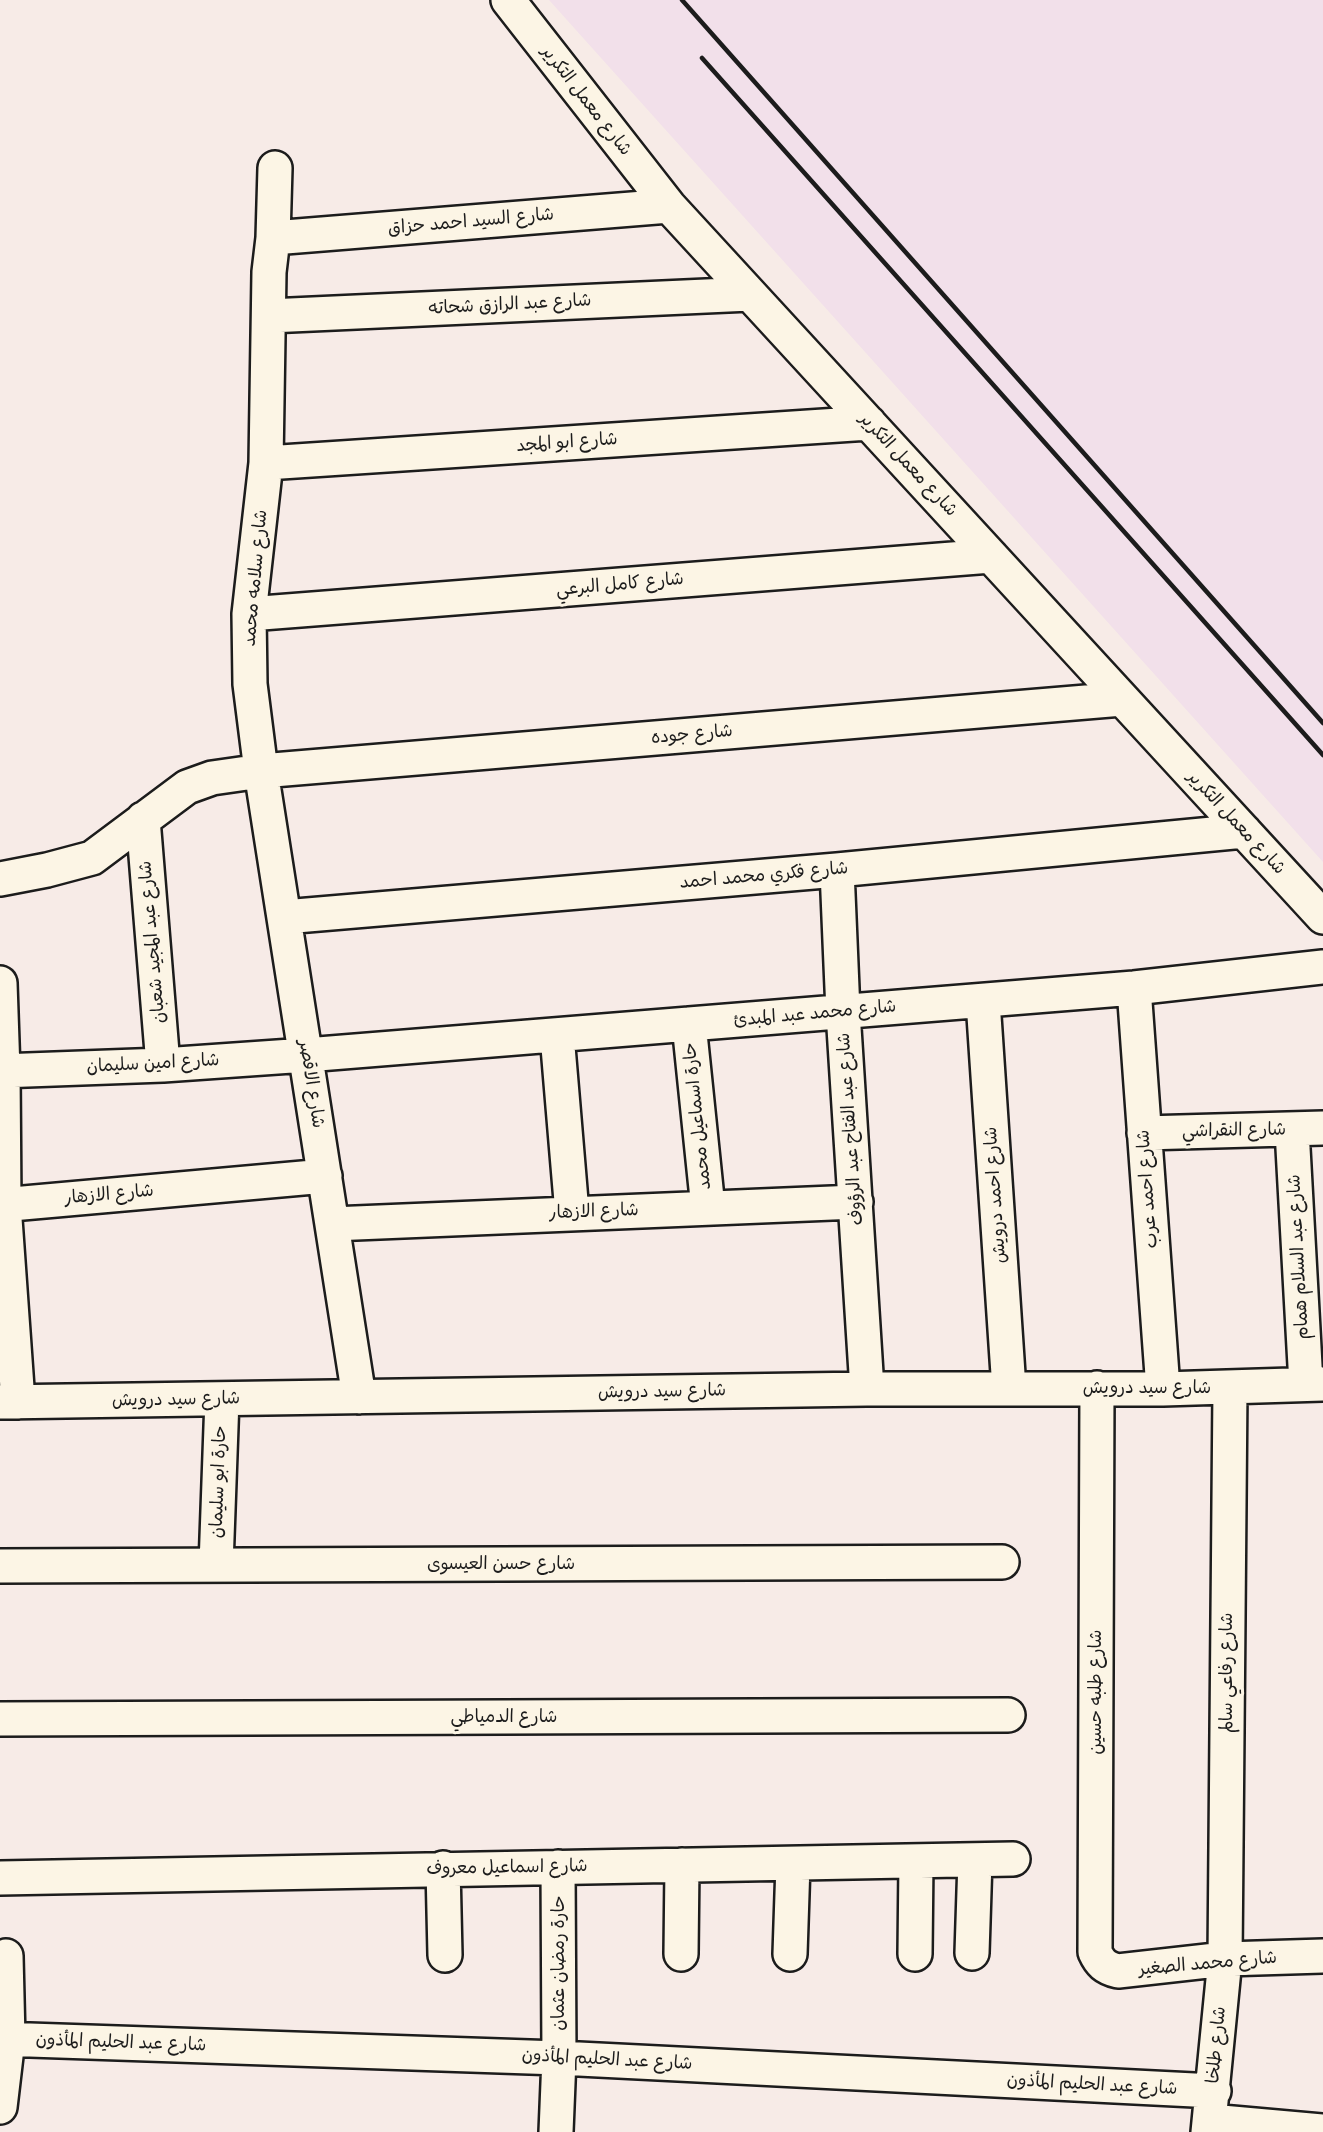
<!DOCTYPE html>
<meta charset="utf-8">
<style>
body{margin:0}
canvas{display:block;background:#f7ebe7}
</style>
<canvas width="1323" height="2132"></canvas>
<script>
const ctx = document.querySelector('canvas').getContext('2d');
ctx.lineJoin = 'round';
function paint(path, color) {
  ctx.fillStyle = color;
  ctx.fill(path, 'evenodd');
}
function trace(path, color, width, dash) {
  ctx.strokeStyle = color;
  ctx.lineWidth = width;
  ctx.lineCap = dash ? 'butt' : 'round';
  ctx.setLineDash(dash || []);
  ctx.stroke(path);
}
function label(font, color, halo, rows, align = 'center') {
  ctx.font = font + ' Sriracha,"Playpen Sans Arabic",sans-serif';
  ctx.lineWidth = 6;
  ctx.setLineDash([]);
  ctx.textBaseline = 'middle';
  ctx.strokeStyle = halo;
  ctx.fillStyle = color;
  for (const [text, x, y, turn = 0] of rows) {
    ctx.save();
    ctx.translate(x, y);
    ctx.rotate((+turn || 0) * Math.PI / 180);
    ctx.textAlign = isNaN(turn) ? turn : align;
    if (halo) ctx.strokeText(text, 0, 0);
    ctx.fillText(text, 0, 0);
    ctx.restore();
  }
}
const built = new Path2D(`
 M 549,0 L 1323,0 L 1323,862 Z`);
const minor = new Path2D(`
 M 508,0 L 669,206 L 1323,917
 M 273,238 L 669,206
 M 269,316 L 750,294
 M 266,463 L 869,423
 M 249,614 L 991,556
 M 143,819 L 163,1065
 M 837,870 L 843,1012 L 867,1389
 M 0,879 L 47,870 L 92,858 L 187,787 L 212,778 L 261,771 L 250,684 L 249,614 L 266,463 L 269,272 L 273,238 L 275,168
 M 284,917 L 837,870 L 1244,831
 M 0,983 L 3,1071 L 4,1205 L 18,1402
 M 1134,988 L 1163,1389
 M 983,1001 L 1009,1389
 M 689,1024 L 708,1208
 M 557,1035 L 572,1213
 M 0,1071 L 163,1065 L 306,1055 L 1134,988 L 1323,967
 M 1292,1130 L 1306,1384
 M 1144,1133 L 1323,1128
 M 0,1205 L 325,1176
 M 332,1224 L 856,1202
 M 1097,1388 L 1095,1952 C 1100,1963 1105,1968 1118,1971 L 1225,1959 L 1323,1956
 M 359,1397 L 261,771 L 1122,699
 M 0,1402 L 867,1389 L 1163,1389 L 1323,1384
 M 216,1565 L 222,1399
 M 0,1566 L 1002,1562
 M 0,1719 L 1008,1715
 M 443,1868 L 445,1955
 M 0,1878 L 1013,1859
 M 972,1953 L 975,1860
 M 681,1954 L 682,1865
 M 790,1954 L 793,1864
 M 915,1954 L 916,1861
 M 0,2039 L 559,2058 L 1214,2091
 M 0,2107 L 8,2039 L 6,1956
 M 1210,2121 L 1323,2131
 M 556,2132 L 559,2058 L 558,1867
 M 1208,2132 L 1225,1959 L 1230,1388`);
const rail = new Path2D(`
 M 682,0 L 1323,723
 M 702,58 L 1323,755`);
const streetNames = [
 ["شارع معمل التكرير",586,101,52],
 ["شارع السيد احمد حزاق",471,222,-5],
 ["شارع عبد الرازق شحاته",510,305,-3],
 ["شارع ابو المجد",567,443,-4],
 ["شارع معمل التكرير",908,465,47],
 ["شارع سلامه محمد",256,578,-85],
 ["شارع كامل البرعي",620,585,-5],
 ["شارع جوده",692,735,-5],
 ["شارع معمل التكرير",1236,823,47],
 ["شارع فكري محمد احمد",764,876,-5],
 ["شارع عبد المجيد شعبان",153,942,-95],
 ["شارع محمد عبد المبدئ",815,1014,-5],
 ["شارع امين سليمان",153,1064,-3],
 ["شارع الاقصر",311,1084,81],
 ["حارة اسماعيل محمد",698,1116,-96],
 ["شارع عبد الفتاح عبد الرؤوف",851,1129,-94],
 ["شارع النقراشي",1234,1131,-1],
 ["شارع احمد عرب",1148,1189,-94],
 ["شارع الازهار",109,1195,-5],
 ["شارع احمد درويش",996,1195,-94],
 ["شارع الازهار",594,1212,-2],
 ["شارع عبد السلام همام",1299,1257,-93],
 ["شارع سيد درويش",1147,1388],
 ["شارع سيد درويش",662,1392,-1],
 ["شارع سيد درويش",176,1400,-1],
 ["حارة ابو سليمان",219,1482,-88],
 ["شارع حسن العيسوى",501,1564],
 ["شارع رفاعي سالم",1227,1673,-90],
 ["شارع طلبه حسين",1096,1692,-90],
 ["شارع الدمياطي",504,1717],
 ["شارع اسماعيل معروف",507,1868,-1],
 ["حارة رمضان عثمان",559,1963,-90],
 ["شارع محمد الصغير",1208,1964,-5],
 ["شارع عبد الحليم المأذون",121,2043,2],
 ["شارع طلخا",1217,2045,-85],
 ["شارع عبد الحليم المأذون",607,2060,3],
 ["شارع عبد الحليم المأذون",1092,2085,3]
];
paint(built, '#f2e0ea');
trace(minor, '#1c1c1c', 38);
trace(minor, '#fcf5e5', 33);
trace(rail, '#1c1c1c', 4.5);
label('18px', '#1c1c1c', '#fcf5e5', streetNames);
</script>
